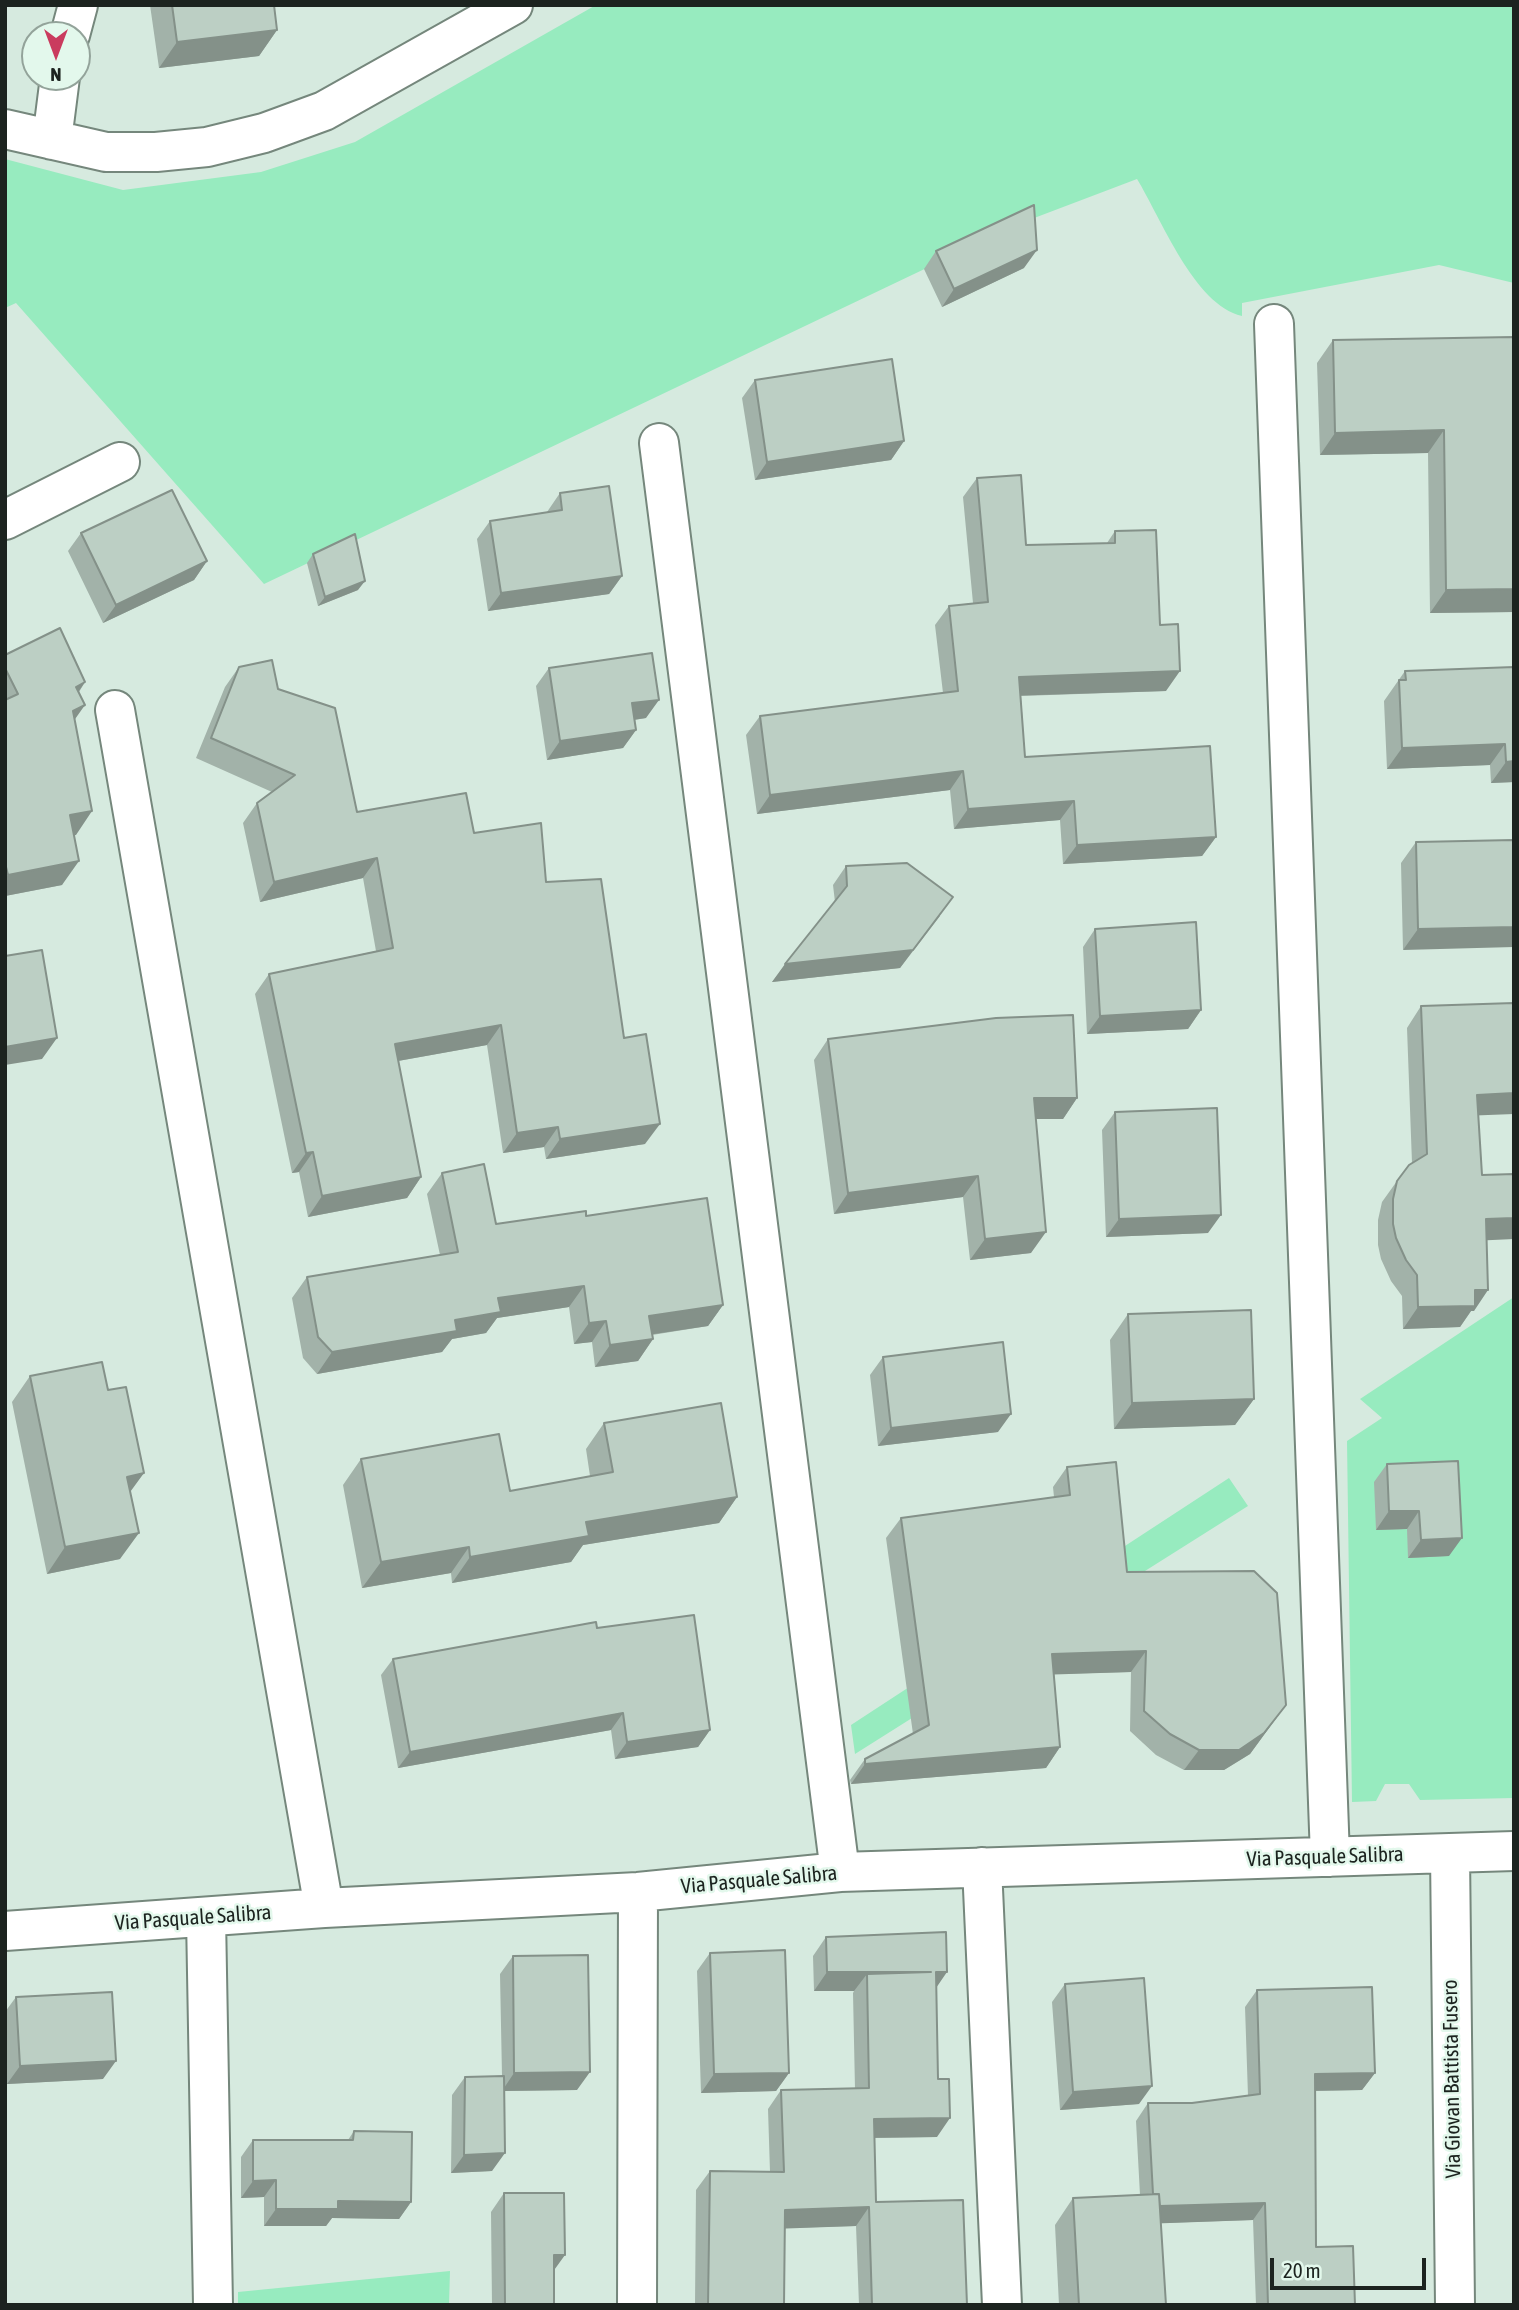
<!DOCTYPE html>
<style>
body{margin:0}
#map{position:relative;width:1519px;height:2310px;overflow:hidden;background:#d6eadf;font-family:"Asap Condensed",sans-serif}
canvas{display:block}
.frame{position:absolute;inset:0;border:7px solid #1c231f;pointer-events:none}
.north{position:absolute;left:21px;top:21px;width:70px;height:70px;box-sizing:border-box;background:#e3f8ec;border:2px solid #93a39a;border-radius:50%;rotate:180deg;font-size:19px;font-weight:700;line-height:28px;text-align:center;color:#1c231f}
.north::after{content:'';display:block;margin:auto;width:24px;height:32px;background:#ca3b5e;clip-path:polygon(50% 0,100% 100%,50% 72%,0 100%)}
.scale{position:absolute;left:1270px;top:2258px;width:156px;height:32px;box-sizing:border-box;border:4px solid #1c231f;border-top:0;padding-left:9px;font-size:21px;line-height:24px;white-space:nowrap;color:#1c231f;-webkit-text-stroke:5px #e3f8ec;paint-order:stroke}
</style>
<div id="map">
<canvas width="1519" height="2310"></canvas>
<div class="frame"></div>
<div class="north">N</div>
<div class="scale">20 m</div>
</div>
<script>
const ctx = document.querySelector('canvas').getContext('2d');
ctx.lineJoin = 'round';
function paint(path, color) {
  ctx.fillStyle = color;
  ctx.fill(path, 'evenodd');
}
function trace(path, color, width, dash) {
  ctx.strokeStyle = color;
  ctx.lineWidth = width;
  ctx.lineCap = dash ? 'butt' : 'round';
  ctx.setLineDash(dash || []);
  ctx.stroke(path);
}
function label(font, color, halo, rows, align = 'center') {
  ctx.font = font + ' "Asap Condensed",sans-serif';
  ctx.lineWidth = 5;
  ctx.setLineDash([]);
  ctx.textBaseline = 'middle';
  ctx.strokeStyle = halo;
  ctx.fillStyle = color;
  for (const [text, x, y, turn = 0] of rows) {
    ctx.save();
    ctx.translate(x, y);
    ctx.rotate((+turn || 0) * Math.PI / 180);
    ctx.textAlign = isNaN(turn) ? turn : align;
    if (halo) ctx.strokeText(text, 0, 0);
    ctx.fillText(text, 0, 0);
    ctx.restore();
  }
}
const green = new Path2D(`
 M 596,5 L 1514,5 L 1514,283 L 1439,265 L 1242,303 L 1242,316 C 1194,305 1161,218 1137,179 L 1021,223 L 264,584 L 16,303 L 5,308 L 5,159 L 123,190 L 261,172 L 355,142 Z
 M 1514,1297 L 1514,1798 L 1420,1800 L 1409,1784 L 1385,1784 L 1376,1801 L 1352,1802 L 1347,1441 L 1382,1418 L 1360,1399 Z
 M 1229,1478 L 1248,1506 L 855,1754 L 851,1725 Z
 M 450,2271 L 449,2305 L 238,2305 L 238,2292 Z`);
const minor = new Path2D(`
 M 70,35 L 78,5
 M 5,129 L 106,152 L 156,152 L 207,147 L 264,133 L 324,111 L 513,5
 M 52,140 L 60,77
 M 1274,324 L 1330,1857
 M 659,443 L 840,1872
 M 5,520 L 120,462
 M 115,710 L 324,1908
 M 1450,1853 L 1455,2305
 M 982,1867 L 1002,2305
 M 206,1917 L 213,2305
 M 5,1931 L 324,1908 L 638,1892 L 840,1872 L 1514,1851
 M 637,2305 L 638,1892`);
const wall = new Path2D(`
 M 150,5 L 274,5 L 277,30 L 259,56 L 159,68 Z
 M 936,251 L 1024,268 L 942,307 L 924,269 Z
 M 1514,281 L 1514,326 L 1512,283 Z
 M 1514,337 L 1514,612 L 1430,613 L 1428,453 L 1320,455 L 1317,363 L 1333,340 Z
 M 755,380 L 904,441 L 891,460 L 755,480 L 742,398 Z
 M 977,478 L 1026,545 L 1107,543 L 1115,531 L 1160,625 L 1166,691 L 1021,696 L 1025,757 L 1216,837 L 1202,856 L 1063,864 L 1060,820 L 954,829 L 950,790 L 757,814 L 746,735 L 760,716 L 943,693 L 935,625 L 949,606 L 973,603 L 963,497 Z
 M 560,493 L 622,576 L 609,594 L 488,611 L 477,539 L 490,521 L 547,512 Z
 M 81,533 L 207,561 L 194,580 L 103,623 L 68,551 Z
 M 313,554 L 358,590 L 318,606 L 307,563 Z
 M 5,655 L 85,682 L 79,692 L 74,719 L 76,835 L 74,835 L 62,885 L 5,896 Z
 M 239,667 L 278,689 L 357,812 L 474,833 L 546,882 L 624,1038 L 645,1144 L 546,1159 L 544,1147 L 503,1153 L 487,1045 L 398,1061 L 421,1177 L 407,1198 L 308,1217 L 299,1172 L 292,1173 L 255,994 L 269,974 L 376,951 L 363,878 L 260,902 L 243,823 L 257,803 L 272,792 L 196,758 L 225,687 Z
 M 1514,667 L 1514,782 L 1491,783 L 1490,765 L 1387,769 L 1384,701 L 1405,671 Z
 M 549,668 L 646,718 L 634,720 L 636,730 L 623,748 L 547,760 L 536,686 Z
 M 1514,840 L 1403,950 L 1401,863 L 1416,842 Z
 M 846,866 L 940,916 L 900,968 L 772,982 L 835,902 L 833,885 Z
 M 1095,929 L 1201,1010 L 1188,1029 L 1087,1034 L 1083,947 Z
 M 1421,1006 L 1478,1115 L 1482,1175 L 1487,1240 L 1474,1311 L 1471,1311 L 1460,1327 L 1403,1329 L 1402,1296 L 1391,1281 L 1381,1259 L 1378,1245 L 1378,1220 L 1382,1202 L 1397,1181 L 1412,1163 L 1407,1028 Z
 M 828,1039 L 1077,1098 L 1063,1119 L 1036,1119 L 1031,1253 L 970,1260 L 963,1197 L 834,1214 L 814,1060 Z
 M 1115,1112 L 1208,1233 L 1106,1237 L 1102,1130 Z
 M 442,1173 L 496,1224 L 586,1216 L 723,1305 L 708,1326 L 652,1335 L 653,1339 L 638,1361 L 595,1367 L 592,1342 L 574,1344 L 569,1307 L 497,1318 L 486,1333 L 452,1339 L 442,1352 L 317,1374 L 303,1358 L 292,1298 L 307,1277 L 440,1255 L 427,1194 Z
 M 1128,1314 L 1254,1399 L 1235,1425 L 1114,1429 L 1110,1340 Z
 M 883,1357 L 998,1432 L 878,1446 L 870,1375 Z
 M 30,1376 L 108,1390 L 130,1492 L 120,1559 L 47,1574 L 12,1402 Z
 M 604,1423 L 737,1497 L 719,1523 L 583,1545 L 571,1562 L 452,1583 L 451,1573 L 362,1588 L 343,1485 L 361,1459 L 510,1491 L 590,1476 L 586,1449 Z
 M 1387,1464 L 1449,1556 L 1408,1558 L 1407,1529 L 1376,1530 L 1374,1482 Z
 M 1067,1467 L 1127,1572 L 1271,1725 L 1250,1754 L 1224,1770 L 1184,1770 L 1156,1755 L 1130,1731 L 1131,1672 L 1054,1674 L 1060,1747 L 1046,1768 L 851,1784 L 850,1780 L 865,1759 L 913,1734 L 886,1538 L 901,1518 L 1054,1497 L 1053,1487 Z
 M 597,1628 L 710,1730 L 698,1747 L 615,1759 L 611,1730 L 398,1768 L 381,1675 L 393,1659 Z
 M 826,1937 L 936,1988 L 937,2137 L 874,2138 L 876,2202 L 967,2305 L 859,2305 L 856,2226 L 785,2228 L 784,2305 L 695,2305 L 696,2190 L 710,2171 L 770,2172 L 768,2109 L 781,2090 L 855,2089 L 853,1993 L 854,1991 L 814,1991 L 813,1956 Z
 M 710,1953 L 789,2073 L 776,2091 L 701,2093 L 697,1971 Z
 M 513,1956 L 577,2090 L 504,2091 L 492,2171 L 451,2173 L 452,2095 L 465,2077 L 502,2076 L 500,1974 Z
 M 1514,1973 L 1514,2120 L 1513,2120 L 1512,1975 Z
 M 1065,1984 L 1139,2104 L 1060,2110 L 1052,2002 Z
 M 1257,1990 L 1375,2073 L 1362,2090 L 1315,2091 L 1316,2247 L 1355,2305 L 1256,2305 L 1253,2220 L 1161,2223 L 1166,2305 L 1059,2305 L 1055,2225 L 1073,2198 L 1140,2195 L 1136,2121 L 1148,2103 L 1192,2103 L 1248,2096 L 1245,2007 Z
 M 16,1997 L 103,2079 L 7,2084 L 5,2052 L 5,2012 Z
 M 354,2131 L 411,2202 L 399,2219 L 332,2218 L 326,2226 L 264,2226 L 264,2197 L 241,2198 L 241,2157 L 253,2140 L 348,2140 Z
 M 504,2193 L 554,2270 L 554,2305 L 492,2305 L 491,2212 Z`);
const shadedWall = new Path2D(`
 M 277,30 L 259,56 L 159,68 L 177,42 Z
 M 1037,250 L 1024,268 L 942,307 L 954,289 Z
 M 1444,430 L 1428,453 L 1320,455 L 1335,433 Z
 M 904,441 L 891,460 L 755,480 L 767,462 Z
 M 207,561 L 194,580 L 103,623 L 116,605 Z
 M 622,576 L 609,594 L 488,611 L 501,593 Z
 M 365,581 L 358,590 L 318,606 L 325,597 Z
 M 1514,589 L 1514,612 L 1430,613 L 1446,590 Z
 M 1180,671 L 1166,691 L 1006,696 L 1019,677 Z
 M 85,682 L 69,706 L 76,687 Z
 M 659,700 L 646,718 L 619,722 L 632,703 Z
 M 85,705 L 68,729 L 73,711 Z
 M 636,730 L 623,748 L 547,760 L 560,741 Z
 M 1505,744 L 1490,765 L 1387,769 L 1402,748 Z
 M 1514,761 L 1514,782 L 1491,783 L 1506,762 Z
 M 963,771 L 950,790 L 757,814 L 770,795 Z
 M 1074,801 L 1060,820 L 954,829 L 968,809 Z
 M 92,811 L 76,835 L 53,839 L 70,815 Z
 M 1216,837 L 1202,856 L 1063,864 L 1077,845 Z
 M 377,858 L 363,878 L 260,902 L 274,882 Z
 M 79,861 L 62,885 L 5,896 L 5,878 L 8,875 Z
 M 953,897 L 900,968 L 772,982 L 785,964 Z
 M 1514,927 L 1514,947 L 1403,950 L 1418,929 Z
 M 1201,1010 L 1188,1029 L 1087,1034 L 1100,1016 Z
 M 501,1025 L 487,1045 L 381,1064 L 395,1044 Z
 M 57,1038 L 42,1059 L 5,1065 L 5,1047 Z
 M 1514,1093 L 1514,1114 L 1462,1116 L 1477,1095 Z
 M 1034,1098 L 1077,1098 L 1063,1119 L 1019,1119 Z
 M 660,1124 L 645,1144 L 546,1159 L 560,1139 Z
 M 558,1127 L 544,1147 L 503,1153 L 517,1133 Z
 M 313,1152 L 299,1172 L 292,1173 L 306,1153 Z
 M 978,1176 L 963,1197 L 834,1214 L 848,1193 Z
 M 421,1177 L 407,1198 L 308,1217 L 322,1196 Z
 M 1221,1215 L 1208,1233 L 1106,1237 L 1119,1219 Z
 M 1514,1218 L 1514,1239 L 1471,1241 L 1486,1219 Z
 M 1046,1232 L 1031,1253 L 970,1260 L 985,1239 Z
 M 584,1286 L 569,1307 L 497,1318 L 486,1333 L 452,1339 L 442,1352 L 317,1374 L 332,1352 L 455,1320 L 498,1298 Z
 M 1475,1290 L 1488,1290 L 1474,1311 L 1471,1311 L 1460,1327 L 1403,1329 L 1418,1307 Z
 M 723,1305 L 708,1326 L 634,1337 L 649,1316 Z
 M 606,1321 L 592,1342 L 574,1344 L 589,1323 Z
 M 653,1339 L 638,1361 L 595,1367 L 610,1345 Z
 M 1254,1399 L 1235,1425 L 1114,1429 L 1132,1403 Z
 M 1011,1414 L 998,1432 L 878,1446 L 891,1428 Z
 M 144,1473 L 125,1499 L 127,1477 Z
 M 737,1497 L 719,1523 L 583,1545 L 571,1562 L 452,1583 L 470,1557 L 586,1522 Z
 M 1389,1511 L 1419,1511 L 1407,1529 L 1376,1530 Z
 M 139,1533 L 120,1559 L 47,1574 L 65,1547 Z
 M 1462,1538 L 1449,1556 L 1408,1558 L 1421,1540 Z
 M 469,1547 L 451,1573 L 362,1588 L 381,1562 Z
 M 1146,1651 L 1131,1672 L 1038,1675 L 1052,1654 Z
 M 1286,1705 L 1250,1754 L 1224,1770 L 1184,1770 L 1199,1750 Z
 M 623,1713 L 611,1730 L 398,1768 L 410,1752 Z
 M 710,1730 L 698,1747 L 615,1759 L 627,1742 Z
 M 1060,1747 L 1046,1768 L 851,1784 L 865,1764 Z
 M 827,1972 L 931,1972 L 867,1974 L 854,1991 L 814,1991 Z
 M 936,1972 L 947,1972 L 934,1991 Z
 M 116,2061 L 103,2079 L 7,2084 L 20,2066 Z
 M 590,2072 L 577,2090 L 502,2091 L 514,2073 Z
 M 789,2073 L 776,2091 L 701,2093 L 714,2074 Z
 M 1375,2073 L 1362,2090 L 1302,2091 L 1315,2074 Z
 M 1152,2086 L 1139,2104 L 1060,2110 L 1073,2092 Z
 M 950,2118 L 937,2137 L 860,2138 L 874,2119 Z
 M 505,2153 L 492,2171 L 451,2173 L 464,2155 Z
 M 276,2180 L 264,2197 L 241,2198 L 253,2181 Z
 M 338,2201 L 411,2202 L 399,2219 L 332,2218 L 326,2226 L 264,2226 L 276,2209 Z
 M 1265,2203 L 1253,2220 L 1142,2224 L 1154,2206 Z
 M 869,2207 L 856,2226 L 772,2229 L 785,2210 Z
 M 554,2255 L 565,2255 L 552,2273 Z`);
const building = new Path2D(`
 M 172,5 L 274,5 L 277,30 L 177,42 Z
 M 1034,205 L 1037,250 L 954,289 L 936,251 Z
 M 1514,337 L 1514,589 L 1446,590 L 1444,430 L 1335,433 L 1333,340 Z
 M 892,359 L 904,441 L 767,462 L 755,380 Z
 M 1021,475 L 1026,545 L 1115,543 L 1115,531 L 1156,530 L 1160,625 L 1178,624 L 1180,671 L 1019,677 L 1025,757 L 1210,746 L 1216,837 L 1077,845 L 1074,801 L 968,809 L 963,771 L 770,795 L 760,716 L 958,691 L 949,606 L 988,602 L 977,478 Z
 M 609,486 L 622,576 L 501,593 L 490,521 L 562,510 L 560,493 Z
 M 172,490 L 207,561 L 116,605 L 81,533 Z
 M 355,534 L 365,581 L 325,597 L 313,554 Z
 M 60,628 L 85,682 L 76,687 L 85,705 L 73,711 L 92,811 L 70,815 L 79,861 L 8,875 L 5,863 L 5,700 L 18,694 L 5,668 L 5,655 Z
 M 652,653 L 659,700 L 632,703 L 636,730 L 560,741 L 549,668 Z
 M 272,660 L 278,689 L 335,708 L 357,812 L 466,793 L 474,833 L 541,823 L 546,882 L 601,879 L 624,1038 L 646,1034 L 660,1124 L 560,1139 L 558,1127 L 517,1133 L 501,1025 L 395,1044 L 421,1177 L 322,1196 L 313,1152 L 306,1153 L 269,974 L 393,948 L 377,858 L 274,882 L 257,803 L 295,775 L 211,738 L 239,667 Z
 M 1514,667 L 1514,761 L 1506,762 L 1505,744 L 1402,748 L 1399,680 L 1406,680 L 1405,671 Z
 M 1514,840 L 1514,927 L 1418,929 L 1416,842 Z
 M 907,863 L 953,897 L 913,950 L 785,964 L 847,886 L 846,866 Z
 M 1196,922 L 1201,1010 L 1100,1016 L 1095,929 Z
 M 42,950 L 57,1038 L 5,1047 L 5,956 Z
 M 1514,1003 L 1514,1093 L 1477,1095 L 1482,1175 L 1514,1174 L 1514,1218 L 1486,1219 L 1488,1290 L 1475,1290 L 1475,1306 L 1418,1307 L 1417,1275 L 1406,1260 L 1396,1238 L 1393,1224 L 1393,1199 L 1397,1181 L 1409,1165 L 1427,1154 L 1421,1006 Z
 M 1073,1015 L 1077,1098 L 1034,1098 L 1046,1232 L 985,1239 L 978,1176 L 848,1193 L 828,1039 L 996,1018 Z
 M 1217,1108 L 1221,1215 L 1119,1219 L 1115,1112 Z
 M 484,1164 L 496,1224 L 586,1211 L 586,1216 L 707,1198 L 723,1305 L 649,1316 L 653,1339 L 610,1345 L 606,1321 L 589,1323 L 584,1286 L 498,1298 L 501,1312 L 455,1320 L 457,1331 L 332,1352 L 318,1337 L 307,1277 L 458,1252 L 442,1173 Z
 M 1251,1310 L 1254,1399 L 1132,1403 L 1128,1314 Z
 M 1003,1342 L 1011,1414 L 891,1428 L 883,1357 Z
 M 102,1362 L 108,1390 L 126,1387 L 144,1473 L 127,1477 L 139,1533 L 65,1547 L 30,1376 Z
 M 721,1403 L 737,1497 L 586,1522 L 589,1536 L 470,1557 L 469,1547 L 381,1562 L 361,1459 L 499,1434 L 510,1491 L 613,1472 L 604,1423 Z
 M 1458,1461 L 1462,1538 L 1421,1540 L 1419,1511 L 1389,1511 L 1387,1464 Z
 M 1116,1462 L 1127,1572 L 1254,1571 L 1277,1593 L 1286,1705 L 1264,1733 L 1239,1750 L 1199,1750 L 1170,1734 L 1144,1711 L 1146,1651 L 1052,1654 L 1060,1747 L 865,1764 L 865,1759 L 929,1725 L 901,1518 L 1070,1495 L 1067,1467 Z
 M 694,1615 L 710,1730 L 627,1742 L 623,1713 L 410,1752 L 393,1659 L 596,1622 L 597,1628 Z
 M 946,1932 L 947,1972 L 936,1972 L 938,2079 L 949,2079 L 950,2118 L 874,2119 L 876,2202 L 963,2200 L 967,2305 L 872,2305 L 869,2207 L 785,2210 L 784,2305 L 708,2305 L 710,2171 L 784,2172 L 781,2090 L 869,2088 L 867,1974 L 931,1972 L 827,1972 L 826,1937 Z
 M 785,1950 L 789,2073 L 714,2074 L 710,1953 Z
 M 588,1955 L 590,2072 L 514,2073 L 513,1956 Z
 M 1144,1978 L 1152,2086 L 1073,2092 L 1065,1984 Z
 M 1372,1987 L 1375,2073 L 1315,2074 L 1316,2247 L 1353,2246 L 1355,2305 L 1268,2305 L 1265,2203 L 1160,2206 L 1159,2194 L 1153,2194 L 1148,2103 L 1192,2103 L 1260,2094 L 1257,1990 Z
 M 112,1992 L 116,2061 L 20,2066 L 16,1997 Z
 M 504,2076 L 505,2153 L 464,2155 L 465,2077 Z
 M 354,2131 L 412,2132 L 411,2202 L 338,2201 L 338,2209 L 276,2209 L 276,2180 L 253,2181 L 253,2140 L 353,2140 Z
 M 504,2193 L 564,2193 L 565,2255 L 554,2255 L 554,2305 L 505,2305 Z
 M 1159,2194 L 1166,2305 L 1079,2305 L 1073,2198 Z`);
const streetNames = [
 ["Via Pasquale Salibra",1325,1857,-2],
 ["Via Pasquale Salibra",759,1880,-5],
 ["Via Pasquale Salibra",193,1918,-4],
 ["Via Giovan Battista Fusero",1452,2079,-91]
];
paint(green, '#97ebbf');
trace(minor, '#75877c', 42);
trace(minor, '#fff', 38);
paint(wall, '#a2b2a9');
paint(shadedWall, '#849189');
paint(building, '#bccfc4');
trace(building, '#849189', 2);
label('21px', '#1c231f', '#e3f8ec', streetNames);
</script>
